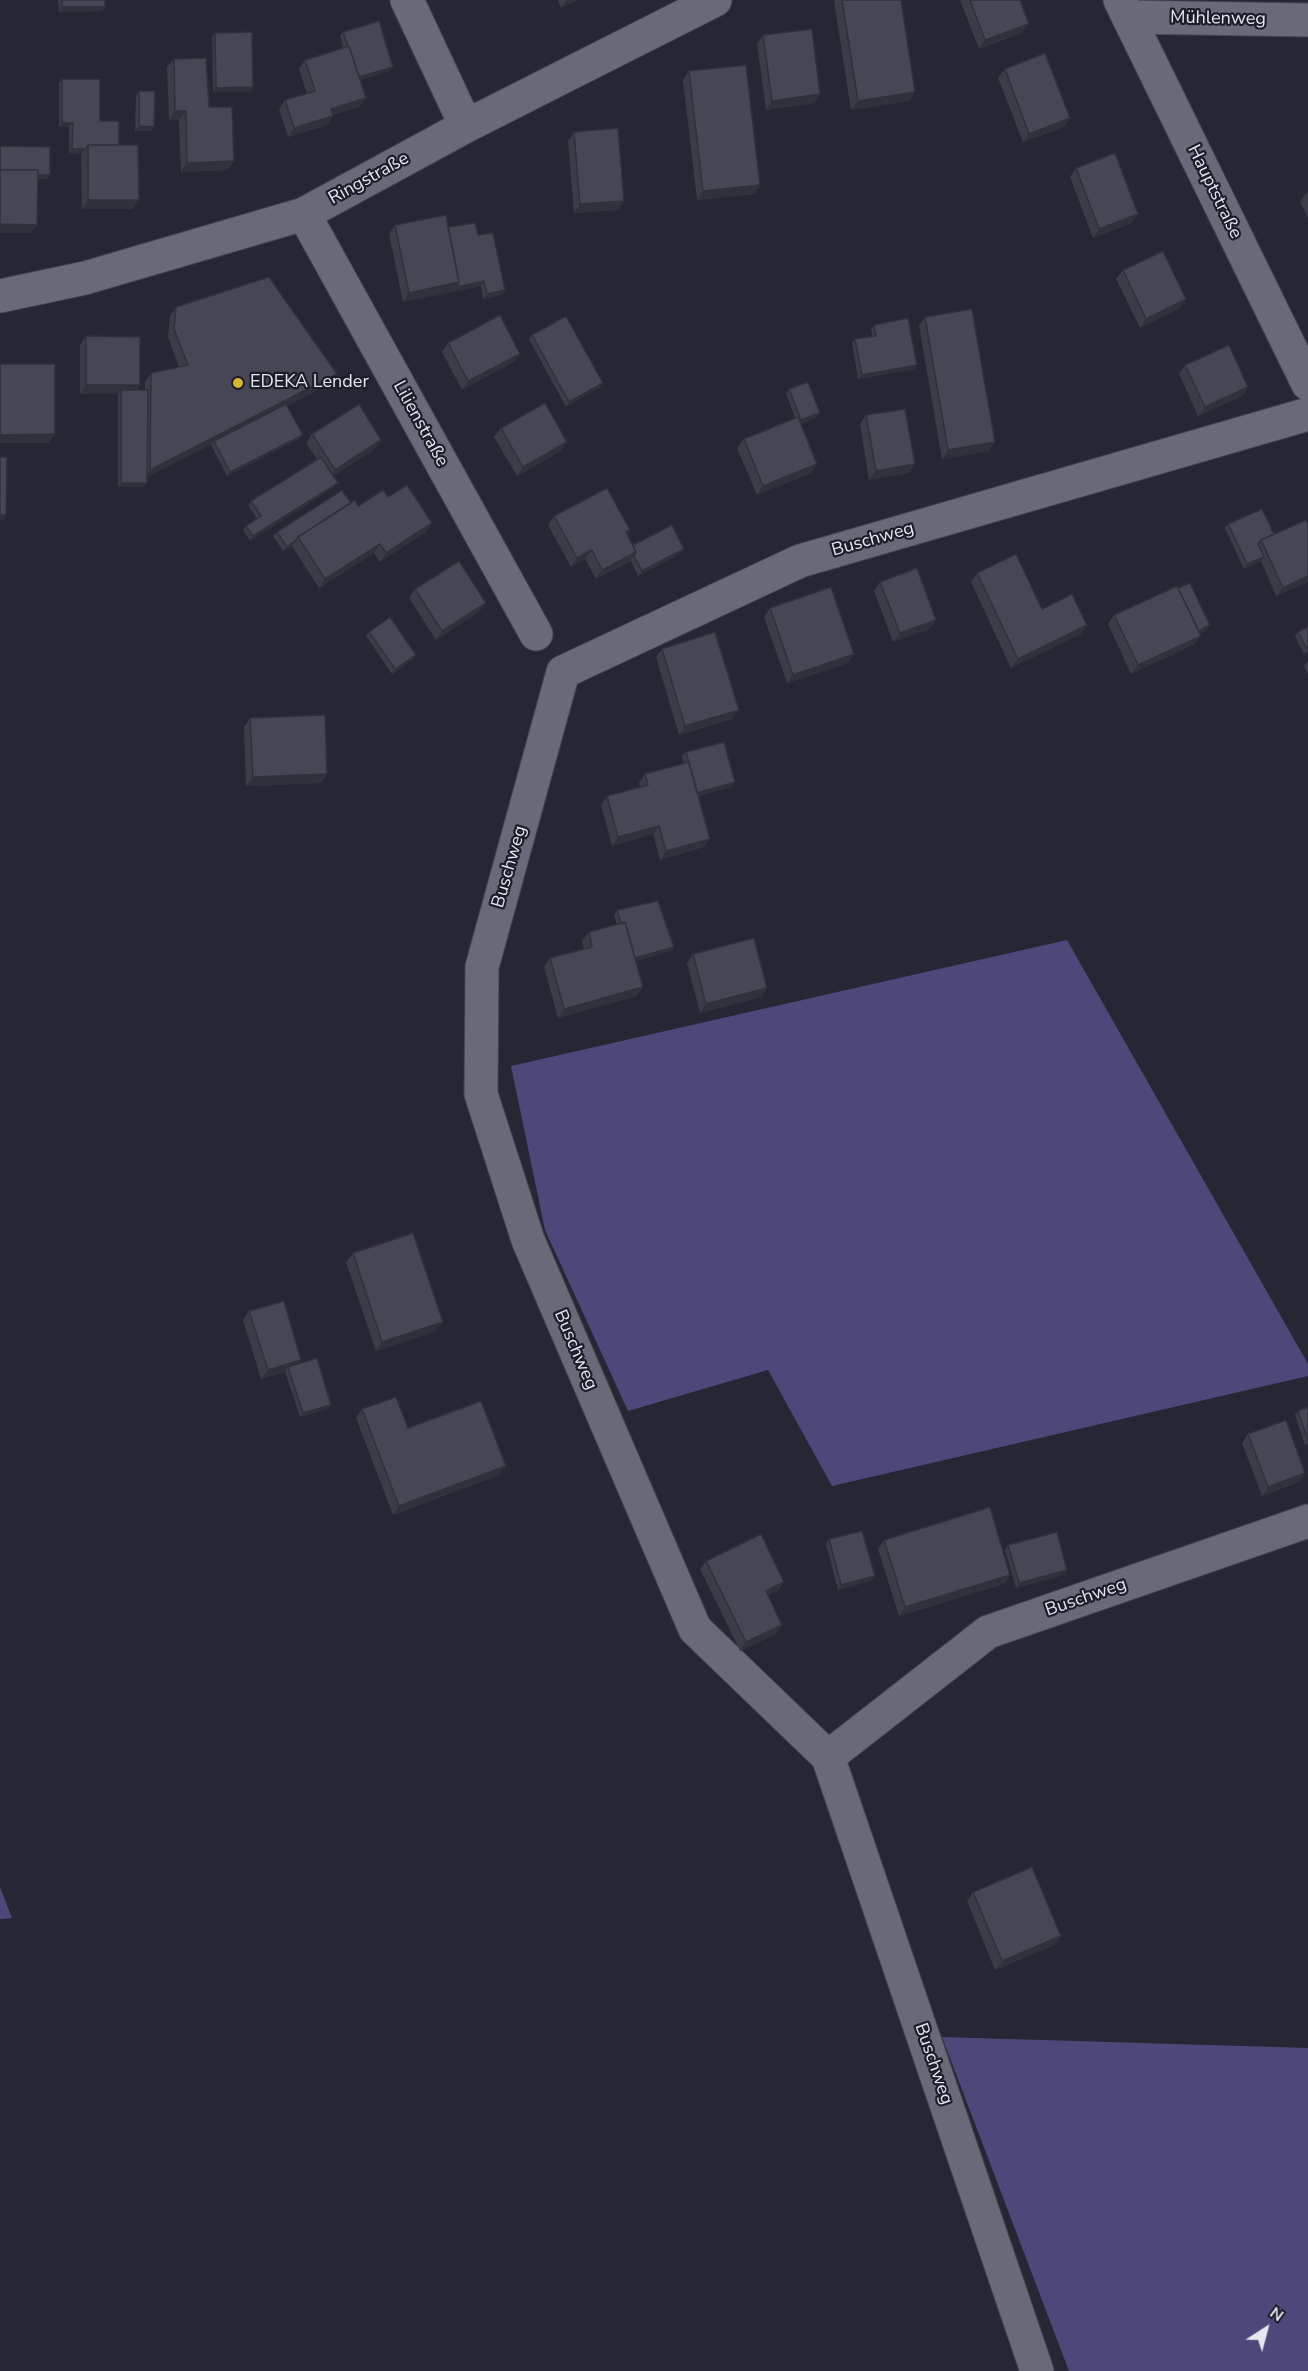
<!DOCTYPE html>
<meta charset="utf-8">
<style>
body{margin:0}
#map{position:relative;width:1308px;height:2371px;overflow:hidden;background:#272634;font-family:"Nunito Sans",sans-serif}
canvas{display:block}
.north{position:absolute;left:1236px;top:2299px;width:60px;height:60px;-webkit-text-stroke:4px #1d1d2a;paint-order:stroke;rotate:36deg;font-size:16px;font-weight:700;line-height:24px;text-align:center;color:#e6e6f0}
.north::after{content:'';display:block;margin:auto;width:21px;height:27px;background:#e6e6f0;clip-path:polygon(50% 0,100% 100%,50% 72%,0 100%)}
</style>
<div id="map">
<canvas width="1308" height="2371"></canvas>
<div class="north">N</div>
</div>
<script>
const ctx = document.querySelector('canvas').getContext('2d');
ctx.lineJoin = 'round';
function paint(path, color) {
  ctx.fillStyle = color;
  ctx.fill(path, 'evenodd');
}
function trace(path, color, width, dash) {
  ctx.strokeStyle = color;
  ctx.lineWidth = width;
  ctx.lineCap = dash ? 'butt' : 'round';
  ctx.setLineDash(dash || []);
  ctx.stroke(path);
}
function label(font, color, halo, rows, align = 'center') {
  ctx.font = font + ' "Nunito Sans",sans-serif';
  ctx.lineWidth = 4.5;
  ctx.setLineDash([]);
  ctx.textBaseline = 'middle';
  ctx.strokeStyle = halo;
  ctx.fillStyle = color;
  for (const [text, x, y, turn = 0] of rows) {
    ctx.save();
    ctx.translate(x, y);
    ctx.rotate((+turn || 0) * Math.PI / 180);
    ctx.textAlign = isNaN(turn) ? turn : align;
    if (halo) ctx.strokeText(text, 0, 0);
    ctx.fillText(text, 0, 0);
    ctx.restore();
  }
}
const green = new Path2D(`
 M 1067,940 L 1308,1364 L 1308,1376 L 832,1486 L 768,1370 L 628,1411 L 545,1230 L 511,1066 Z
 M 0,1887 L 12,1918 L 0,1919 Z
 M 942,2037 L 1308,2048 L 1308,2371 L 1069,2371 Z`);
const minor = new Path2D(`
 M 407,0 L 466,126
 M 1120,0 L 1308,384
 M 1129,17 L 1308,20
 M 304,214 L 536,634
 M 0,296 L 85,278 L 304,214 L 466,126 L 715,0
 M 828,1757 L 988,1632 L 1308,1521
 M 1037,2371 L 828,1757 L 695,1629 L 528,1240 L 481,1094 L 482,967 L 563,672 L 800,561 L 1308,414`);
const wall = new Path2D(`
 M 58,0 L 105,0 L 105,7 L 101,11 L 59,12 Z
 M 558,0 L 577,0 L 561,8 Z
 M 835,0 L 901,0 L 915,92 L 909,101 L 851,110 L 834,1 Z
 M 960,0 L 1020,0 L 1029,24 L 1022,33 L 979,49 Z
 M 343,32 L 393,67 L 390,71 L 360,80 L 366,98 L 359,107 L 333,115 L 333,116 L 327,125 L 288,137 L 279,109 L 285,100 L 307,94 L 299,69 L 305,60 L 343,48 L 340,36 Z
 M 215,33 L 253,87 L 250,92 L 213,92 L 212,37 Z
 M 763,35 L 820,94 L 814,103 L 766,110 L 757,44 Z
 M 174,59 L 209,107 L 228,170 L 181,172 L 179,120 L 169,120 L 167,67 Z
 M 1005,69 L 1064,127 L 1023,142 L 998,78 Z
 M 689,71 L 760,185 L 754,194 L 697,200 L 683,80 Z
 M 62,79 L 100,121 L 119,145 L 132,209 L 82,209 L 81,154 L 69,153 L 69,127 L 59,127 L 59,83 Z
 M 139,91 L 151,131 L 135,131 L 136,96 Z
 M 574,132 L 618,210 L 574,213 L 568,141 Z
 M 1076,168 L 1132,223 L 1093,238 L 1070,177 Z
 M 1308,192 L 1308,218 L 1300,202 L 1306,193 Z
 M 395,225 L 448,227 L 478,235 L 505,290 L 502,295 L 483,299 L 481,286 L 403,302 L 389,234 Z
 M 1123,270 L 1180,308 L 1140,328 L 1116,279 Z
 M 176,307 L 337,374 L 331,383 L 287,406 L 299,439 L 227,476 L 211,445 L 212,444 L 147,477 L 144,487 L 118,487 L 118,394 L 80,394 L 80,345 L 86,336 L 137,390 L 145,390 L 145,382 L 151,373 L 179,367 L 168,337 L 170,316 Z
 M 925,317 L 989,451 L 942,459 L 919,326 Z
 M 874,325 L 917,365 L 914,369 L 858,379 L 852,343 L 855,339 L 872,336 L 871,329 Z
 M 532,335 L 600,387 L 566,407 L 529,339 Z
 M 448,343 L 520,354 L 514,362 L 462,390 L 442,352 Z
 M 1185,365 L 1248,387 L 1242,396 L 1198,416 L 1179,374 Z
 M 789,389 L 817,417 L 801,424 L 811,473 L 757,495 L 737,448 L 744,439 L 795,418 L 786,393 Z
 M 866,415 L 915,464 L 909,473 L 869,480 L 860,424 Z
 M 501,428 L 561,451 L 517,476 L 494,437 Z
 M 312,434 L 375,449 L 333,476 L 334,487 L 250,541 L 243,530 L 246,526 L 257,519 L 248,505 L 251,501 L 317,459 L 306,443 Z
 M 388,497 L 426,532 L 380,562 L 374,553 L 319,588 L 292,546 L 283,551 L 273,536 L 277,532 L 351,503 L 358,506 Z
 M 554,516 L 630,530 L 627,534 L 633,545 L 684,549 L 681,553 L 638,576 L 631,561 L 596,579 L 585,559 L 571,567 L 548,525 Z
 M 1228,524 L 1274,534 L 1308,582 L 1276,596 L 1261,561 L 1244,569 L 1225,528 Z
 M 977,573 L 1042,609 L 1081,634 L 1011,668 L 971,582 Z
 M 880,582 L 930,629 L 893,642 L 874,591 Z
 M 415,589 L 480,611 L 436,640 L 409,598 Z
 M 770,608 L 848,663 L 787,683 L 764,617 Z
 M 1114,615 L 1207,630 L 1200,633 L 1195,644 L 1131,674 L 1108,624 Z
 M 1308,627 L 1308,652 L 1304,654 L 1295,636 L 1298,632 Z
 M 369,632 L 416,655 L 413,659 L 392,674 L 366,636 Z
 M 662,649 L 733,719 L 679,735 L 656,657 Z
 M 1308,661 L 1308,674 L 1304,666 Z
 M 250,718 L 321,783 L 246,786 L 244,727 Z
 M 686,752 L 732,787 L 698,796 L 704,847 L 660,860 L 653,834 L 612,846 L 601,805 L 607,796 L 640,787 L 639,783 L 645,774 L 684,764 L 682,756 Z
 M 617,910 L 674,947 L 671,951 L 636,961 L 637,996 L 558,1018 L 544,967 L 550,958 L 584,949 L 582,941 L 589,932 L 617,925 L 614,915 Z
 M 693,954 L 767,988 L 761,997 L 700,1013 L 687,963 Z
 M 353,1253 L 436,1331 L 376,1351 L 346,1262 Z
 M 249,1311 L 298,1364 L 328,1409 L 300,1417 L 285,1372 L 261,1379 L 243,1320 Z
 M 1308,1407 L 1308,1444 L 1305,1445 L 1295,1415 L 1298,1411 Z
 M 362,1409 L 408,1428 L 499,1475 L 393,1515 L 356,1418 Z
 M 1248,1434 L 1305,1473 L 1299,1482 L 1262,1496 L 1242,1443 Z
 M 829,1539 L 871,1581 L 838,1590 L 826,1544 Z
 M 884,1540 L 1010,1575 L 1004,1584 L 899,1616 L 878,1549 Z
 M 1008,1545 L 1067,1570 L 1064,1575 L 1016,1588 L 1005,1550 Z
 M 706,1561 L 778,1591 L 768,1595 L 776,1634 L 740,1651 L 700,1569 Z
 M 973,1892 L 1055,1945 L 995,1970 L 967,1901 Z`);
const shadedWall = new Path2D(`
 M 567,0 L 577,0 L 561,8 Z
 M 62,7 L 105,7 L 101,11 L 59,12 Z
 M 1029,24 L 1022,33 L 979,49 L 985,40 Z
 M 393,67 L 390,71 L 354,82 L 357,78 Z
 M 253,87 L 250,92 L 213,92 L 216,88 Z
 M 915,92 L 909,101 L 851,110 L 858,101 Z
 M 820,94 L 814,103 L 766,110 L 772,101 Z
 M 366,98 L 359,107 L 324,118 L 331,109 Z
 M 175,111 L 186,111 L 179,120 L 169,120 Z
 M 333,116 L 327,125 L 288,137 L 294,128 Z
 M 1070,118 L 1064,127 L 1023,142 L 1029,134 Z
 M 62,123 L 73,123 L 69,127 L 59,127 Z
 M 139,126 L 154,127 L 151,131 L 135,131 Z
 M 72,149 L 85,149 L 81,154 L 69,153 Z
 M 234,161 L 228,170 L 181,172 L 187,163 Z
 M 0,175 L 50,175 L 47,179 L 0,179 Z
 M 760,185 L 754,194 L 697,200 L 703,191 Z
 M 88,200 L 139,200 L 132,209 L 82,209 Z
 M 624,201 L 618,210 L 574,213 L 580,204 Z
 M 1138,214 L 1132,223 L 1093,238 L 1099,229 Z
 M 0,224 L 37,225 L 31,233 L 0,233 Z
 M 484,281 L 481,286 L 403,302 L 409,293 L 459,282 Z
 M 505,290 L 502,295 L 483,299 L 487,294 Z
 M 1186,299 L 1180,308 L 1140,328 L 1146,319 Z
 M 520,354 L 514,362 L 462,390 L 468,381 Z
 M 917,365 L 914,369 L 858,379 L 862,375 Z
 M 337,374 L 331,383 L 215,443 L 214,441 L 212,444 L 144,479 L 150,470 Z
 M 603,383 L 600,387 L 566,407 L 569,402 Z
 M 86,385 L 140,385 L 134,394 L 121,390 L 118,394 L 80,394 Z
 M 1248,387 L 1242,396 L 1198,416 L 1205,407 Z
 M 820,413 L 817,417 L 798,425 L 801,420 Z
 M 55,434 L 49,443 L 0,443 L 0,435 Z
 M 303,435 L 299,439 L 227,476 L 230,472 Z
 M 381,440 L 375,449 L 329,479 L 335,470 Z
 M 567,442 L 561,451 L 517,476 L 523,467 Z
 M 995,442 L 989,451 L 942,459 L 948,450 Z
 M 817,464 L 811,473 L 757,495 L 763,486 Z
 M 915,464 L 909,473 L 869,480 L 876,471 Z
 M 121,483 L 147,483 L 144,487 L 118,487 Z
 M 338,483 L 334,487 L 250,541 L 253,536 Z
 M 0,515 L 6,515 L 3,520 L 0,520 Z
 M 432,523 L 426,532 L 380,562 L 386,553 Z
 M 295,541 L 292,546 L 283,551 L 287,547 Z
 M 380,544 L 374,553 L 319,588 L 325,579 Z
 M 684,549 L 681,553 L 638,576 L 642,571 Z
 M 592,550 L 585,559 L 571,567 L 577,558 Z
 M 636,552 L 630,561 L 596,579 L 602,570 Z
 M 1264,557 L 1261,561 L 1244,569 L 1247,564 Z
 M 1308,576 L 1308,582 L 1276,596 L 1283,588 Z
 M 486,603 L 480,611 L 436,640 L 442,631 Z
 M 936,620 L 930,629 L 893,642 L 900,633 Z
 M 1087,625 L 1081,634 L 1011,668 L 1018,659 Z
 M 1210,625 L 1207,630 L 1191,637 L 1195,633 Z
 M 1201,636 L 1195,644 L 1131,674 L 1138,665 Z
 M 854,654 L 848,663 L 787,683 L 793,675 Z
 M 416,655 L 413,659 L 392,674 L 395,669 Z
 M 739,710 L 733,719 L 679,735 L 685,726 Z
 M 327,774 L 321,783 L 246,786 L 253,777 Z
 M 735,782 L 732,787 L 693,797 L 696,793 Z
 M 659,826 L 653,834 L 612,846 L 618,837 Z
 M 710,839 L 704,847 L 660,860 L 666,851 Z
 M 674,947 L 671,951 L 629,963 L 632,959 Z
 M 643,987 L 637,996 L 558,1018 L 564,1009 Z
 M 767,988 L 761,997 L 700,1013 L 706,1004 Z
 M 443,1322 L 436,1331 L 376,1351 L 382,1342 Z
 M 301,1360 L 295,1369 L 288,1367 L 285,1372 L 261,1379 L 268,1370 Z
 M 331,1405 L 328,1409 L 300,1417 L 303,1413 Z
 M 506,1466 L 499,1475 L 393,1515 L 399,1506 Z
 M 1305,1473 L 1299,1482 L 1262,1496 L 1268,1487 Z
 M 1067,1570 L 1064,1575 L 1016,1588 L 1019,1583 Z
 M 1010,1575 L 1004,1584 L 899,1616 L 905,1607 Z
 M 875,1576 L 871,1581 L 838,1590 L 841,1585 Z
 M 784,1582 L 778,1591 L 759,1600 L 766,1591 Z
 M 782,1625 L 776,1634 L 740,1651 L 746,1642 Z
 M 1061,1936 L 1055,1945 L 995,1970 L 1002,1961 Z`);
const building = new Path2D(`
 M 62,0 L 105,0 L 105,7 L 62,7 Z
 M 842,0 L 901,0 L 915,92 L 858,101 Z
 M 970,0 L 1020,0 L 1029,24 L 985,40 Z
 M 379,21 L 393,67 L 359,77 L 349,46 L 348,46 L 343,32 Z
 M 812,29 L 820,94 L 772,101 L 763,35 Z
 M 252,32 L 253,87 L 216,88 L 215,33 Z
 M 349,46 L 366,98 L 331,109 L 333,116 L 294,128 L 285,100 L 315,91 L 305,60 Z
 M 1045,53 L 1070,118 L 1029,134 L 1005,69 Z
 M 206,58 L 209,107 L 232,107 L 234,161 L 187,163 L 186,111 L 175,111 L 174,59 Z
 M 746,65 L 760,185 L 703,191 L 689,71 Z
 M 62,79 L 100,79 L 100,121 L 119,121 L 119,145 L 88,145 L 85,149 L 72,149 L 73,123 L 62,123 Z
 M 139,91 L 155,91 L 154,127 L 139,126 Z
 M 618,128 L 624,201 L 580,204 L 574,132 Z
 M 88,145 L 138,145 L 139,200 L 88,200 Z
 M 0,146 L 50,147 L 50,175 L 38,175 L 38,170 L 0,170 Z
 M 1115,153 L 1138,214 L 1099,229 L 1076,168 Z
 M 0,170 L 38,170 L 37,225 L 0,224 Z
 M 446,215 L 459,282 L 409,293 L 395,225 Z
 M 475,223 L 478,235 L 493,233 L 505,290 L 487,294 L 484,281 L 456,287 L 459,282 L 448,227 Z
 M 1163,251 L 1186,299 L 1146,319 L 1123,270 Z
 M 269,277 L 337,374 L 150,470 L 151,373 L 188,365 L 174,329 L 176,307 Z
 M 972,309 L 995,442 L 948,450 L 925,317 Z
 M 500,315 L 520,354 L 468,381 L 448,343 Z
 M 566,316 L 603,383 L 569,402 L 532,335 Z
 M 908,318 L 917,365 L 862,375 L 855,339 L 876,336 L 874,325 Z
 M 86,336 L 140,337 L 140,385 L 86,385 Z
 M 1229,345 L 1248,387 L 1205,407 L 1185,365 Z
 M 0,364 L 55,364 L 55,434 L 0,435 Z
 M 808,382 L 820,413 L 801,420 L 789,389 Z
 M 121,390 L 148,390 L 147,483 L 121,483 Z
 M 545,403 L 567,442 L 523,467 L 501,428 Z
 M 286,404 L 303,435 L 230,472 L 214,441 Z
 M 359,404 L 381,440 L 335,470 L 312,434 Z
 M 905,409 L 915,464 L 876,471 L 866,415 Z
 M 798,417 L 817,464 L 763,486 L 744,439 Z
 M 0,457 L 7,457 L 6,515 L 0,515 Z
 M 321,457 L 338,483 L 253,536 L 246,526 L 261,516 L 251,501 Z
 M 407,485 L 432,523 L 386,553 L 380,544 L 325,579 L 298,537 L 355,500 L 358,506 L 383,490 L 388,497 Z
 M 607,488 L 630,530 L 626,532 L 636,552 L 602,570 L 592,550 L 577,558 L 554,516 Z
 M 342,490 L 351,503 L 298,537 L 295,541 L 287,547 L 277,532 Z
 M 1262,509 L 1274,534 L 1261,540 L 1258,544 L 1264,557 L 1247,564 L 1228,524 Z
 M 1306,520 L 1308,524 L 1308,576 L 1283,588 L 1261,540 Z
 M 672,525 L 684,549 L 642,571 L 634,556 L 636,552 L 633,545 Z
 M 1016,554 L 1042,609 L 1072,594 L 1087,625 L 1018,659 L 977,573 Z
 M 459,561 L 486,603 L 442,631 L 415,589 Z
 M 917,568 L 936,620 L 900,633 L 880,582 Z
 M 1190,583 L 1210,625 L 1199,631 L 1178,588 Z
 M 1177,586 L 1201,636 L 1138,665 L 1114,615 Z
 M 831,587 L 854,654 L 793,675 L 770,608 Z
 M 390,617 L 416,655 L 395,669 L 369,632 Z
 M 1308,627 L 1308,649 L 1307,649 L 1298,632 Z
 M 715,632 L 739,710 L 685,726 L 662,649 Z
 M 325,715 L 327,774 L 253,777 L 250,718 Z
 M 724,742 L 735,782 L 697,793 L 686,752 Z
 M 689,762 L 710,839 L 666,851 L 659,826 L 618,837 L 607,796 L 648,785 L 645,774 Z
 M 658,901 L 674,947 L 635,958 L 625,922 L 621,924 L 617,910 Z
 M 625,922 L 643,987 L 564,1009 L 550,958 L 592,947 L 589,932 Z
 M 754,938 L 767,988 L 706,1004 L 693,954 Z
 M 413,1233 L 443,1322 L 382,1342 L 353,1253 Z
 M 284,1301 L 301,1360 L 268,1370 L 249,1311 Z
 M 317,1358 L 331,1405 L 303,1413 L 288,1367 Z
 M 396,1397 L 408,1428 L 481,1401 L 506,1466 L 399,1506 L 362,1409 Z
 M 1308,1407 L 1308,1440 L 1298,1411 Z
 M 1286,1420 L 1305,1473 L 1268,1487 L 1248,1434 Z
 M 990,1507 L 1010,1575 L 905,1607 L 884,1540 Z
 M 862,1531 L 875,1576 L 841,1585 L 829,1539 Z
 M 1057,1532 L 1067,1570 L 1019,1583 L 1008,1545 Z
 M 761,1534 L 784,1582 L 766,1591 L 782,1625 L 746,1642 L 706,1561 Z
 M 1032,1867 L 1061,1936 L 1002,1961 L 973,1892 Z`);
const markers = [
 [238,383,6,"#d5b535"]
];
const streetNames = [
 ["Mühlenweg",1218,19,1],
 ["Ringstraße",369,179,-29],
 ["Hauptstraße",1214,192,64],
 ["Lilienstraße",420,424,61],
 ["Buschweg",873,540,-16],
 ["Buschweg",510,867,-74],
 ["Buschweg",575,1350,67],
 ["Buschweg",1086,1598,-19],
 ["Buschweg",933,2064,71]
];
const poiNames = [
 ["EDEKA Lender",250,383]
];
paint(green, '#4c487a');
trace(minor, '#43434e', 35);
trace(minor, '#6a697a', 33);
paint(wall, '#3c3c49');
paint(shadedWall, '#31313c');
paint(building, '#464655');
trace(building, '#31313c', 1.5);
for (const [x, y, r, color] of markers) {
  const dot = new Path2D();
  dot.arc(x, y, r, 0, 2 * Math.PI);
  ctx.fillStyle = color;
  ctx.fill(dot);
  trace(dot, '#1d1d2a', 2);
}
label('18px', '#e6e6f0', '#1d1d2a', streetNames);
label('18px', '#e6e6f0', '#1d1d2a', poiNames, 'left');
</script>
